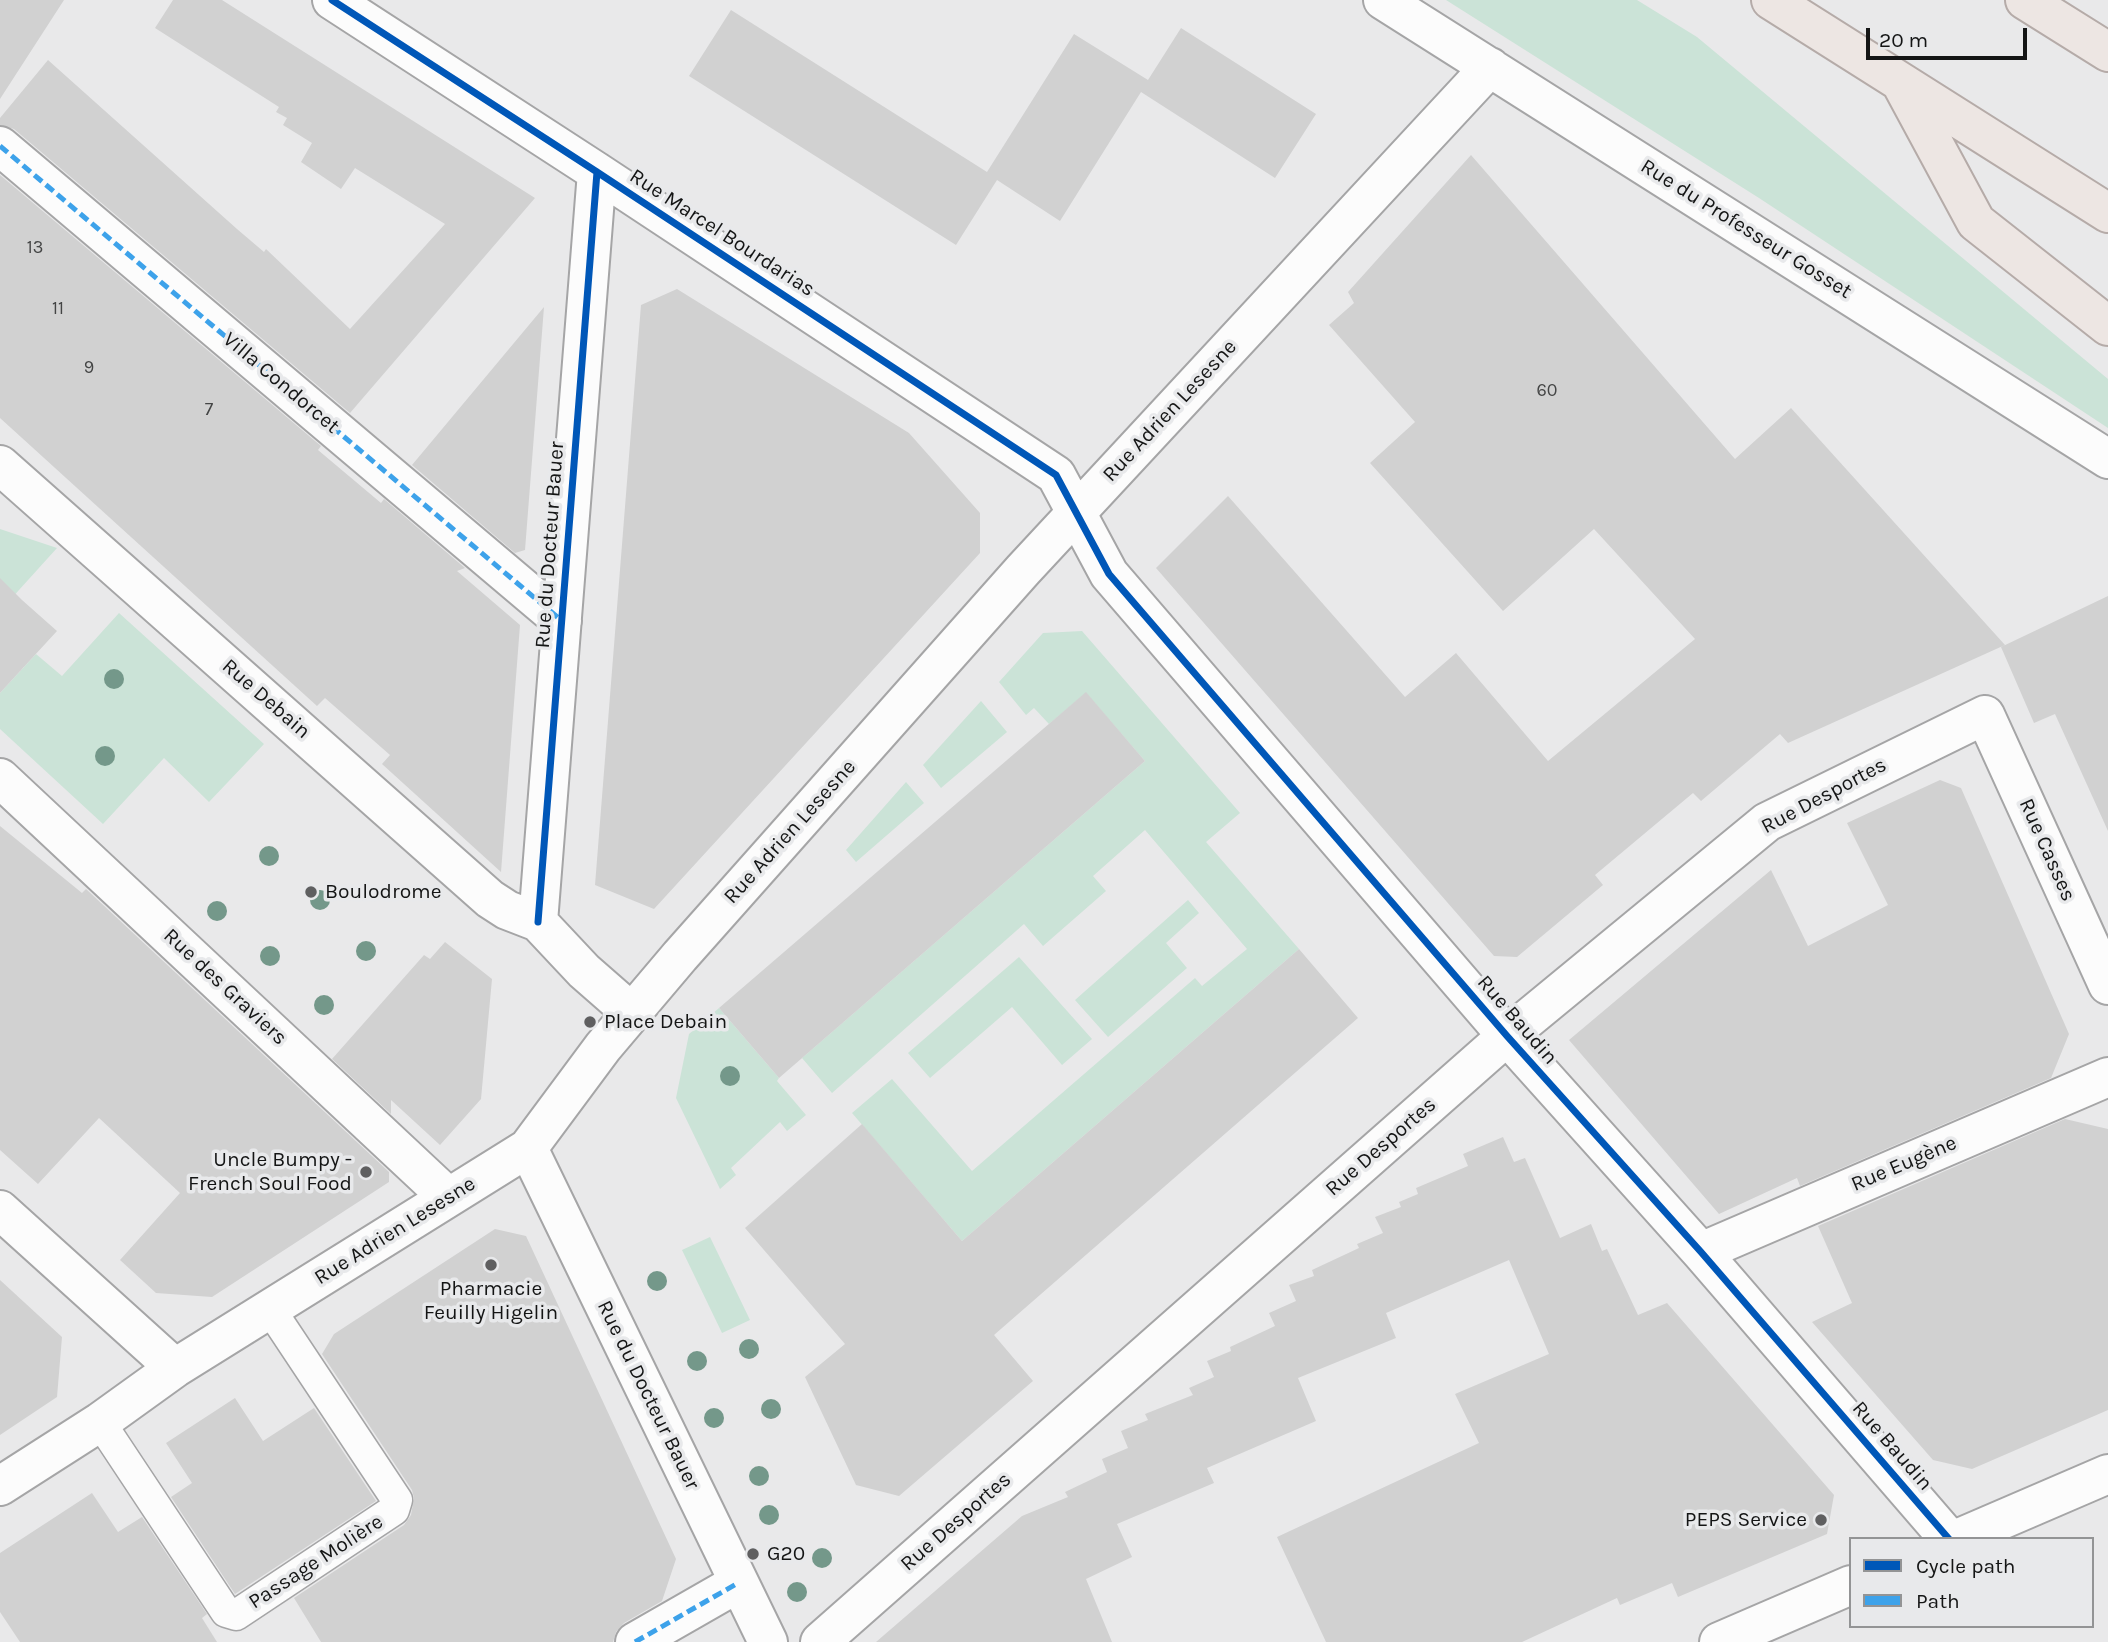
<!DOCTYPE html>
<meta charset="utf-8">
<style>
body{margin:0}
#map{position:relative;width:2108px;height:1642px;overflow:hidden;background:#e9e9ea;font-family:Karla,sans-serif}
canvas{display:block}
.legend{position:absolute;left:1849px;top:1537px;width:245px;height:91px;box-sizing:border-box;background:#e8e9eb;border:2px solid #939495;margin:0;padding:9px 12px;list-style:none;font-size:21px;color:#141515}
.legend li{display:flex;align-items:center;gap:14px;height:35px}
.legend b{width:35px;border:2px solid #939495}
.scale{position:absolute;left:1866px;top:28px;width:161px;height:32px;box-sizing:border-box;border:4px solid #141515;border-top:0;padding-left:9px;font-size:21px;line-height:24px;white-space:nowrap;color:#141515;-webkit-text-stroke:5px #e8e9eb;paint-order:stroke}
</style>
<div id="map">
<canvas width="2108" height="1642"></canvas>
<ul class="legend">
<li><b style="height:9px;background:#0057b8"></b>Cycle path</li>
<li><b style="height:9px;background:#3da2ea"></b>Path</li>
</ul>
<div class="scale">20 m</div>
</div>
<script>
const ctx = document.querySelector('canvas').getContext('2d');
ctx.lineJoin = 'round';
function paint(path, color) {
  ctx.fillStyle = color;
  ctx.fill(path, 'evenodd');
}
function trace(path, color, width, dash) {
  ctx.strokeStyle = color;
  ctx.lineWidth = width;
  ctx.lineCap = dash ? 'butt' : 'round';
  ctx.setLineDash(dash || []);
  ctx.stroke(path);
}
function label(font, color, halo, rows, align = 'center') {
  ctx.font = font + ' Karla,sans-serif';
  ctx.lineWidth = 7;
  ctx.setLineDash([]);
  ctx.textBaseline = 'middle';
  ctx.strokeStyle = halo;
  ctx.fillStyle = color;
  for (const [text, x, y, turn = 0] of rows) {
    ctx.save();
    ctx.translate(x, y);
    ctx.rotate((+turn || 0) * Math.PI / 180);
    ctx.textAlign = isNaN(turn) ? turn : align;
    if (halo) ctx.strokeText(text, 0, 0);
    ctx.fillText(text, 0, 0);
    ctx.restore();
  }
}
const green = new Path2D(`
 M 1446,0 L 1637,0 L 1697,37 L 2108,379 L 2108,428 L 1759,198 Z
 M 0,529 L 57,548 L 0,611 Z
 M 119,613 L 264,744 L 209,802 L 164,758 L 103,824 L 0,729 L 0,693 L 36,654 L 62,676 Z
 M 1082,631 L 1240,813 L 1206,842 L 1299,949 L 962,1241 L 852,1113 L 892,1079 L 972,1171 L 1195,978 L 1202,986 L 1247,949 L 1145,830 L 1093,876 L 1106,891 L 1043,946 L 1024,924 L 832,1093 L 802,1058 L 1145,761 L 1086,693 L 1049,724 L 1034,708 L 1026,715 L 999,682 L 1043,633 Z
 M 981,701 L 1007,732 L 941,788 L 923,765 Z
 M 906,782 L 924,803 L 856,862 L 846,850 Z
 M 1188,900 L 1199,913 L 1166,943 L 1187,968 L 1108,1037 L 1075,1000 Z
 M 1019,957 L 1092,1039 L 1062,1065 L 1012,1007 L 930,1078 L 908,1053 Z
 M 719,1008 L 779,1078 L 777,1081 L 806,1115 L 787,1131 L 780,1122 L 731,1168 L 736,1175 L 720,1189 L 676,1098 L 689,1034 Z
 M 710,1237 L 750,1320 L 722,1333 L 682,1250 Z`);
const building = new Path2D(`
 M 0,0 L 64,0 L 0,99 Z
 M 173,0 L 222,0 L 535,198 L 350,413 L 14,129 L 0,125 L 0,118 L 48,60 L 237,229 L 264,252 L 266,249 L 350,329 L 445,224 L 355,168 L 341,189 L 301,162 L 312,143 L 283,125 L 287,118 L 276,112 L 279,107 L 155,28 Z
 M 731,10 L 987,172 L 1074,34 L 1148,80 L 1181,28 L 1316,114 L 1275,178 L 1141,92 L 1060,221 L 997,180 L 956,245 L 689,76 Z
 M 1471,155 L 1735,459 L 1791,408 L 2005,645 L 1788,743 L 1780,734 L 1701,801 L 1693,793 L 1595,875 L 1603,885 L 1517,957 L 1494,956 L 1156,568 L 1228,496 L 1405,697 L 1456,653 L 1548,761 L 1695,639 L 1594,529 L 1503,611 L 1370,463 L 1415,422 L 1329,325 L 1354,303 L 1348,292 Z
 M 0,175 L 321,446 L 318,450 L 381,503 L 384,499 L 465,568 L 457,571 L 520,625 L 501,872 L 382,764 L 390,755 L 325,698 L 317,706 L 0,418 Z
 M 677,289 L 909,433 L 980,513 L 980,553 L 654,909 L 595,885 L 641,305 Z
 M 544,307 L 525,550 L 515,553 L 412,465 Z
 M 0,578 L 22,600 L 57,631 L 0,693 Z
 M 2108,596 L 2108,831 L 2055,714 L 2034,723 L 2001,647 Z
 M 1086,692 L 1145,761 L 779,1078 L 719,1008 Z
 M 1940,780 L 1961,788 L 2069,1034 L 2051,1078 L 1800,1186 L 1797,1178 L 1719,1214 L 1569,1040 L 1771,870 L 1808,946 L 1888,905 L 1847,823 Z
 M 0,826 L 82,893 L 86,889 L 389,1172 L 389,1182 L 212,1297 L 156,1293 L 120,1260 L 180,1193 L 99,1118 L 38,1184 L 0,1150 Z
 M 445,942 L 492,979 L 481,1099 L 440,1145 L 391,1100 L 391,1114 L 332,1059 L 424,955 L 430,959 Z
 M 1299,949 L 1358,1018 L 994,1335 L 1033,1381 L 899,1496 L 856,1485 L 805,1377 L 845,1344 L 745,1228 L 862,1124 L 962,1241 Z
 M 2065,1119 L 2108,1129 L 2108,1410 L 1972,1469 L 1933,1460 L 1812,1322 L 1852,1303 L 1818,1226 Z
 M 1503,1137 L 1514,1162 L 1525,1158 L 1560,1238 L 1591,1224 L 1602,1251 L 1607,1249 L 1638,1315 L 1667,1303 L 1834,1495 L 1827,1534 L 1678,1597 L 1672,1583 L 1620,1605 L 1617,1598 L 1522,1642 L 1326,1642 L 1277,1537 L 1479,1443 L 1455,1394 L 1549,1354 L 1509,1260 L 1386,1313 L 1396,1338 L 1298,1378 L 1316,1421 L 1207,1468 L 1214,1483 L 1117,1524 L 1132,1557 L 1086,1579 L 1112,1642 L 876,1642 L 1022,1516 L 1068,1497 L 1065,1492 L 1107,1472 L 1102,1459 L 1128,1448 L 1121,1431 L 1148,1420 L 1145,1414 L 1193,1395 L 1189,1388 L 1214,1377 L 1207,1361 L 1231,1351 L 1230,1347 L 1275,1326 L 1269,1313 L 1296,1301 L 1289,1285 L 1314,1276 L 1312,1270 L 1359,1248 L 1357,1244 L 1383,1233 L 1375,1217 L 1401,1207 L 1399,1202 L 1418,1194 L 1416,1188 L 1468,1166 L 1463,1154 Z
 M 495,1229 L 526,1236 L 676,1559 L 662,1601 L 624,1623 L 616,1632 L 613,1642 L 321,1642 L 294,1598 L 404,1525 L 411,1515 L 414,1498 L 412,1490 L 322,1354 L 334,1334 Z
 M 0,1280 L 62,1337 L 57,1397 L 0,1435 Z
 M 235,1398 L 263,1441 L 314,1408 L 376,1501 L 235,1594 L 171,1497 L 192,1483 L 166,1443 Z
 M 92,1493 L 118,1532 L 142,1517 L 207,1614 L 202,1618 L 217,1642 L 20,1642 L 0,1612 L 0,1553 Z`);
const service = new Path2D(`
 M 100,1422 L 226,1612 L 236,1615 L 394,1510 L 397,1500 L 270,1309`);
const minor = new Path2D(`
 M 332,0 L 597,172 L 1056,475 L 1109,574 L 1507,1036 L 1701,1252 L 1949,1539
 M 1383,0 L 2108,459
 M 0,146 L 562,621
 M 0,465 L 490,899 L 507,910 L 538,922 L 584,971 L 632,1013
 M 0,778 L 448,1197
 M 538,922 L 597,172
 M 528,1148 L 768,1642
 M 0,1210 L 175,1368
 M 1701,1252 L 2108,1077
 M 0,1486 L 100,1422 L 175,1368 L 528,1148 L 603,1047 L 680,956 L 1023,570 L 1490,67
 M 1957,1539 L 2108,1474
 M 635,1642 L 738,1583
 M 820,1642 L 1507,1036 L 1767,822 L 1985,715 L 2108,985
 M 1719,1642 L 1851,1585`);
const trunk = new Path2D(`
 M 1771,0 L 2108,213
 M 2025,0 L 2108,52
 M 1901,83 L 1976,222 L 2108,326`);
const quiet = new Path2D(`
 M 0,146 L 562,621
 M 635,1642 L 738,1583`);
const cycleway = new Path2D(`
 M 332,0 L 597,172 L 1056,475 L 1109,574 L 1507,1036 L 1701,1252 L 1949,1539
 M 538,922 L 597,172`);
const trees = [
 [114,679],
 [105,756],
 [269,856],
 [320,900],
 [217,911],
 [366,951],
 [270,956],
 [324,1005],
 [730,1076],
 [657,1281],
 [749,1349],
 [697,1361],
 [771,1409],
 [714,1418],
 [759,1476],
 [769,1515],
 [822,1558],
 [797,1592]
];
const markers = [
 [311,892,7,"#5f5f60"],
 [590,1022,7,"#5f5f60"],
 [366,1172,7,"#5f5f60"],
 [491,1265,7,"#5f5f60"],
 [1821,1520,7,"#5f5f60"],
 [753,1554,7,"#5f5f60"]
];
const numberNames = [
 ["13",35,248],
 ["11",58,309],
 ["9",89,368],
 ["60",1547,391],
 ["7",209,410]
];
const streetNames = [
 ["Rue du Professeur Gosset",1746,229,32],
 ["Rue Marcel Bourdarias",722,233,33],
 ["Villa Condorcet",281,383,40],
 ["Rue Adrien Lesesne",1170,411,-47],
 ["Rue du Docteur Bauer",550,545,-86],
 ["Rue Debain",266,699,41],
 ["Rue Desportes",1824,796,-28],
 ["Rue Adrien Lesesne",790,832,-48],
 ["Rue Casses",2047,850,66],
 ["Rue des Graviers",225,987,43],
 ["Rue Baudin",1517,1020,49],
 ["Rue Desportes",1381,1147,-41],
 ["Rue Eugène",1904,1164,-23],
 ["Rue Adrien Lesesne",395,1231,-32],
 ["Rue du Docteur Bauer",648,1395,64],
 ["Rue Baudin",1892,1446,49],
 ["Rue Desportes",956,1522,-41],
 ["Passage Molière",316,1562,-33]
];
const poiNames = [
 ["Boulodrome",325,892],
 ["Place Debain",604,1022],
 ["Uncle Bumpy -",352,1160,"right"],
 ["French Soul Food",352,1184,"right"],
 ["Pharmacie",491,1289,"center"],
 ["Feuilly Higelin",491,1313,"center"],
 ["PEPS Service",1807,1520,"right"],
 ["G20",767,1554]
];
paint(green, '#cbe3d7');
paint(building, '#d1d1d1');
trace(service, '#a5a5a6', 33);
trace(minor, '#a5a5a6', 42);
trace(trunk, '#b5aba8', 42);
trace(service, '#fcfcfc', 30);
trace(minor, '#fcfcfc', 38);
trace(trunk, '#ede6e3', 38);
trace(quiet, '#3da2ea', 5, [10, 5]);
trace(cycleway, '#0057b8', 7);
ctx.fillStyle = '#74988a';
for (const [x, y] of trees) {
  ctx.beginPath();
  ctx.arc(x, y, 10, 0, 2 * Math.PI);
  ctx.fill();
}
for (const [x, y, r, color] of markers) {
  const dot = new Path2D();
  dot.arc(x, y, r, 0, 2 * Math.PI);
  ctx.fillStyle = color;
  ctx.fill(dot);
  trace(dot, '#e8e9eb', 2.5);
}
label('18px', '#444545', null, numberNames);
label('21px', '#141515', '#e8e9eb', streetNames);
label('21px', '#141515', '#e8e9eb', poiNames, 'left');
</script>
